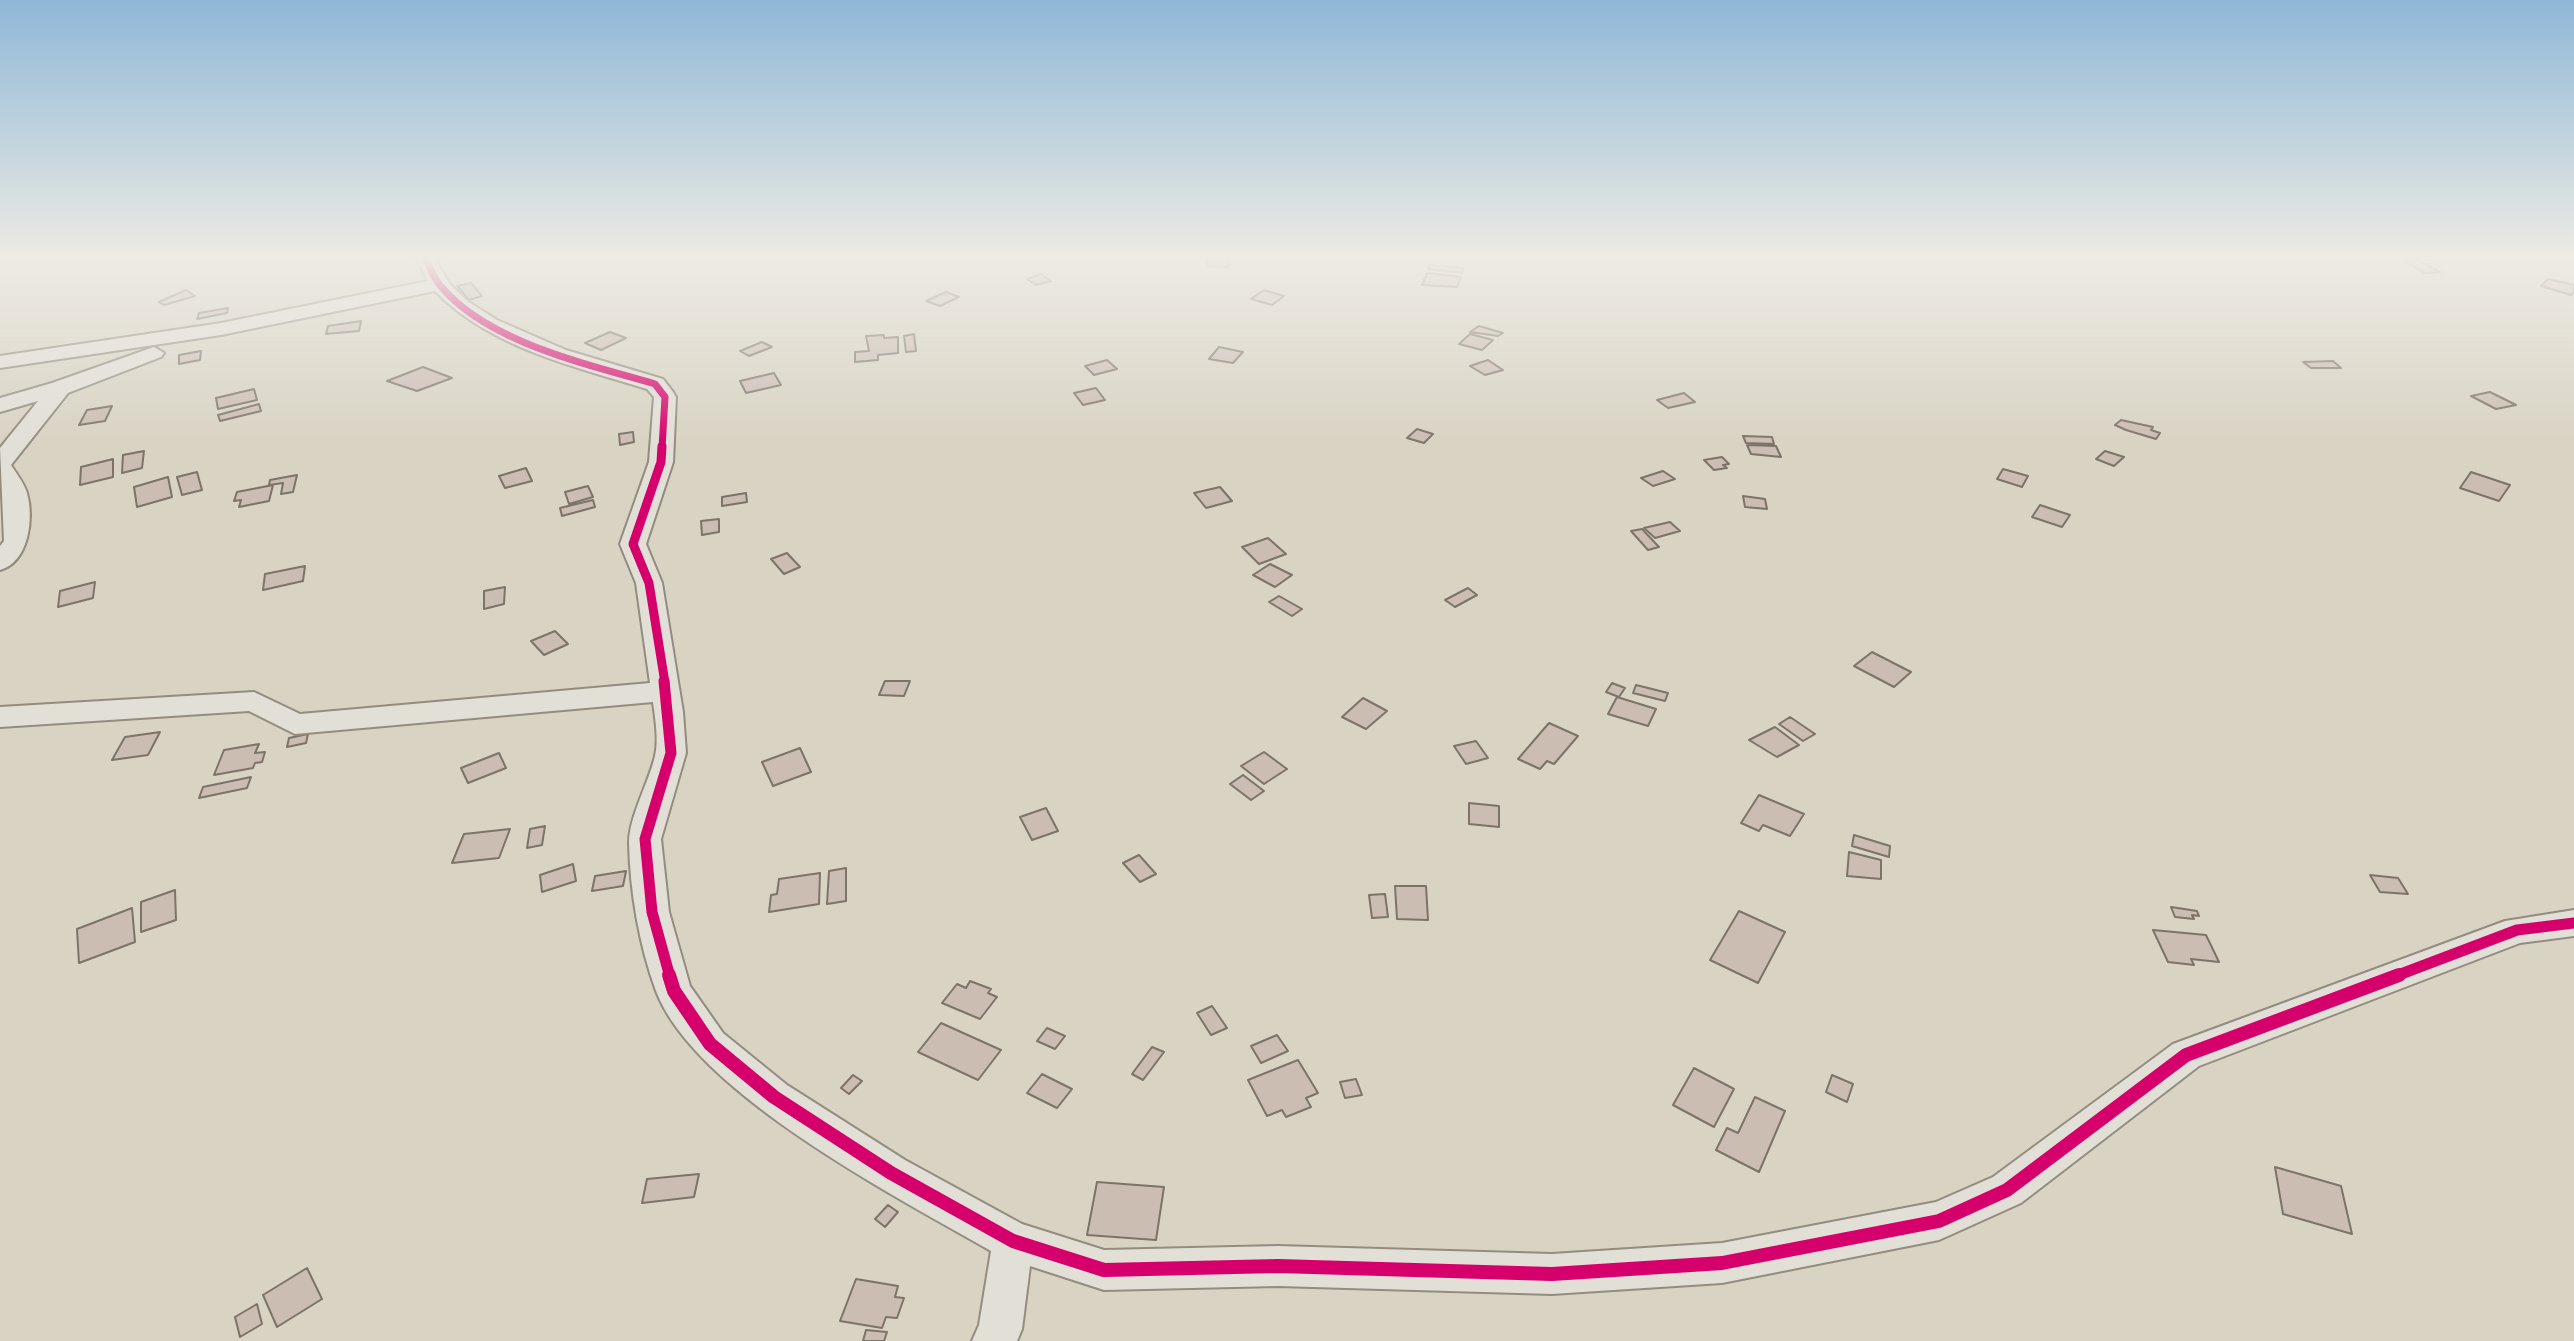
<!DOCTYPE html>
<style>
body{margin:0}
canvas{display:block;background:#d8d3c3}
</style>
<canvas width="2574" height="1341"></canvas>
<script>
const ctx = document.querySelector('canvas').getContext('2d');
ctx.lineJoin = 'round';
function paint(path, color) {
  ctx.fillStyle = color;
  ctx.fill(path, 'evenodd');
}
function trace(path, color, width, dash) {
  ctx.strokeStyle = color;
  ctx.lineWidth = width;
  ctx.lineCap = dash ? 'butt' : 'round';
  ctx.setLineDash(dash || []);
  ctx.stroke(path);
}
const building = new Path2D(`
 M 1206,257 L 1228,257 L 1229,267 L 1207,266 Z
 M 2416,259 L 2440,272 L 2425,273 L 2402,260 Z
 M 1429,265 L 1463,268 L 1462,273 L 1428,269 Z
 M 1427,273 L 1461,277 L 1457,287 L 1422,285 Z
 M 1041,274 L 1051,281 L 1036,285 L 1027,279 Z
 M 2548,279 L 2574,285 L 2574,292 L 2571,295 L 2541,286 Z
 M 471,283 L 482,296 L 469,300 L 457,286 Z
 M 186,290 L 195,296 L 164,305 L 159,302 Z
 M 1264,290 L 1284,296 L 1272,305 L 1251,299 Z
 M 946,292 L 959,297 L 940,306 L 926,301 Z
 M 228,308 L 227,313 L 197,319 L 199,313 Z
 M 361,321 L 359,331 L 326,334 L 328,326 Z
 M 1479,326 L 1503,333 L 1498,336 L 1470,332 Z
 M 610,332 L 626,338 L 601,350 L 585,343 Z
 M 914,334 L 916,351 L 906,352 L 904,336 Z
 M 1470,334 L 1493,340 L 1482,350 L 1459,344 Z
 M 884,335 L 884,338 L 898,337 L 898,353 L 878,355 L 878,360 L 855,362 L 855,352 L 869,351 L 866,336 Z
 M 762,342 L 772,347 L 749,356 L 740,351 Z
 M 1219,347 L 1243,352 L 1233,363 L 1209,359 Z
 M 201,351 L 200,360 L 179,364 L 179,355 Z
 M 1107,360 L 1117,369 L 1094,375 L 1085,366 Z
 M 1488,360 L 1503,370 L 1485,375 L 1470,366 Z
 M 2333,361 L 2341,368 L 2311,368 L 2303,362 Z
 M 423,367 L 452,378 L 417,391 L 387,381 Z
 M 774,373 L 781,385 L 746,393 L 740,381 Z
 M 1096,388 L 1105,400 L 1083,405 L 1074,393 Z
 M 254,389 L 257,400 L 218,409 L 216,398 Z
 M 2490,392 L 2516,405 L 2496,409 L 2471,396 Z
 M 1684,393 L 1695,402 L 1668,408 L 1657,400 Z
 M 259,404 L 261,411 L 220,421 L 218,415 Z
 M 112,406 L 105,421 L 79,425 L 87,410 Z
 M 2121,420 L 2153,427 L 2151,430 L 2160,433 L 2156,439 L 2126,430 L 2115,425 Z
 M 1417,429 L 1433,434 L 1424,443 L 1407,438 Z
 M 633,432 L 634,442 L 620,445 L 619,434 Z
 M 1743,436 L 1772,437 L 1774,444 L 1746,443 Z
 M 1747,445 L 1776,446 L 1781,457 L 1751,454 Z
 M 144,451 L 142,468 L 122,473 L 123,455 Z
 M 2105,451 L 2124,457 L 2114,466 L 2096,459 Z
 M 1722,457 L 1729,464 L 1723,465 L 1727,468 L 1714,470 L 1704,460 Z
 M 113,459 L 113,477 L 80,485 L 81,467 Z
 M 526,468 L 532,481 L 505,488 L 499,476 Z
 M 2003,469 L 2028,476 L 2022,487 L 1997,479 Z
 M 1663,471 L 1675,479 L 1653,486 L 1641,478 Z
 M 197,472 L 202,490 L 182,495 L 177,477 Z
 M 2471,472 L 2510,485 L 2499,501 L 2460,488 Z
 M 297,475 L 293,492 L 281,494 L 283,483 L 269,485 L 270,480 Z
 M 168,477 L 172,497 L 137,507 L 134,487 Z
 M 273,485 L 269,501 L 239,507 L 241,500 L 234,501 L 237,492 Z
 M 588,486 L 593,497 L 569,504 L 565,492 Z
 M 1220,487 L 1232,501 L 1206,508 L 1194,493 Z
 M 746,493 L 747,502 L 722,506 L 722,497 Z
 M 1743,496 L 1765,499 L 1767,509 L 1745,507 Z
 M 593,500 L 595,507 L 562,516 L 560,508 Z
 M 2040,505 L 2070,515 L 2062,527 L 2032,517 Z
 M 719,519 L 719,532 L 702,535 L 701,521 Z
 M 1670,522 L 1680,531 L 1655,538 L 1644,528 Z
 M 1642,529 L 1659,547 L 1648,550 L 1631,531 Z
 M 1268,538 L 1286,554 L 1259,564 L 1242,547 Z
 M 787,553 L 800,567 L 784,574 L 771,559 Z
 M 1270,564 L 1292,575 L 1275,587 L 1253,575 Z
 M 305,566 L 303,581 L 263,590 L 265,574 Z
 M 95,582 L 93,598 L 58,607 L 60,591 Z
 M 505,587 L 504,604 L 484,609 L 484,591 Z
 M 1468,588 L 1477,595 L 1455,607 L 1445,600 Z
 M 1279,596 L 1302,609 L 1292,616 L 1269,602 Z
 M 555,631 L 568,644 L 544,655 L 531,641 Z
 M 1872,652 L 1911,672 L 1894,687 L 1854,666 Z
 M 885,681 L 910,681 L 904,696 L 879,695 Z
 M 1612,683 L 1625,688 L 1619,697 L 1606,692 Z
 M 1636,685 L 1668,693 L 1665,701 L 1633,693 Z
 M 1617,697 L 1656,709 L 1648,726 L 1608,714 Z
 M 1363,698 L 1387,711 L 1366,729 L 1342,717 Z
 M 1790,717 L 1815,734 L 1803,741 L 1779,724 Z
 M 1549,723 L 1578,736 L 1554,764 L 1547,761 L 1540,769 L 1518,759 Z
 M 1775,727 L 1799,745 L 1777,757 L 1749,740 Z
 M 160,732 L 148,755 L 112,760 L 125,737 Z
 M 308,734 L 306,743 L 287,747 L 289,738 Z
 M 1476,741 L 1488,758 L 1466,764 L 1454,746 Z
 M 259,744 L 255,753 L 265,752 L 262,762 L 255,763 L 253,768 L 214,775 L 224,750 Z
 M 800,748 L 811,772 L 773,786 L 762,762 Z
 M 1264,752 L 1287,769 L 1264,784 L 1241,766 Z
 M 499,753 L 506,768 L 468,783 L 461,768 Z
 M 1243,775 L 1264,791 L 1251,800 L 1230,784 Z
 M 251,777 L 247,788 L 199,798 L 203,787 Z
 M 1759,795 L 1804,814 L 1790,836 L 1763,825 L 1759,831 L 1741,823 Z
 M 1469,803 L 1499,806 L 1499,827 L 1469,824 Z
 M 1046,808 L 1058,831 L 1032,840 L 1020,817 Z
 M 545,826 L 542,845 L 527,848 L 530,829 Z
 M 510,829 L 499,858 L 452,863 L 464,834 Z
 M 1854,835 L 1890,846 L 1889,857 L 1852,846 Z
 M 1849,852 L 1881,860 L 1881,879 L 1847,876 Z
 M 1139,855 L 1156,874 L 1140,882 L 1123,863 Z
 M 573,864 L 576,881 L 542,892 L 540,875 Z
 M 846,868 L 846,901 L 827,904 L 829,871 Z
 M 626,871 L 623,886 L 592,891 L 595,876 Z
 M 820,873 L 819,904 L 769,912 L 771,895 L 777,894 L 779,879 Z
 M 2370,875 L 2398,878 L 2408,894 L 2380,892 Z
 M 1395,886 L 1426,886 L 1428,920 L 1397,919 Z
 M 175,890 L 176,920 L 141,932 L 141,902 Z
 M 1385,894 L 1388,917 L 1372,918 L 1369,895 Z
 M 2171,907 L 2197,911 L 2199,916 L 2192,915 L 2194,919 L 2175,917 Z
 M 132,908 L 135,942 L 79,963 L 77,929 Z
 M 1739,911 L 1785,932 L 1758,983 L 1710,960 Z
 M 2153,930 L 2206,935 L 2219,962 L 2191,959 L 2194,965 L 2168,962 Z
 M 970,981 L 991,989 L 988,993 L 997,997 L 980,1019 L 942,1003 L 957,984 L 966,988 Z
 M 1212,1006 L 1227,1028 L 1211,1035 L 1197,1013 Z
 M 941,1023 L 1001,1050 L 978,1080 L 918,1052 Z
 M 1047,1028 L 1065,1036 L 1055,1049 L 1037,1041 Z
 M 1277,1035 L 1288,1051 L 1261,1063 L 1251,1046 Z
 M 1152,1047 L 1164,1052 L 1143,1080 L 1132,1074 Z
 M 1298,1060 L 1318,1093 L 1306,1098 L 1311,1107 L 1286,1117 L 1282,1110 L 1267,1116 L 1248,1080 Z
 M 1694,1068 L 1734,1089 L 1714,1127 L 1673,1105 Z
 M 1042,1074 L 1072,1089 L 1057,1108 L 1027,1093 Z
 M 853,1075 L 862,1081 L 849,1094 L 841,1088 Z
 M 1832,1075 L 1853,1084 L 1847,1102 L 1826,1092 Z
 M 1356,1079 L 1362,1095 L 1345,1098 L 1340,1082 Z
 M 1755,1097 L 1785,1111 L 1759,1172 L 1716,1150 L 1727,1128 L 1738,1133 Z
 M 2275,1167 L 2341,1186 L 2352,1234 L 2283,1214 Z
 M 699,1174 L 694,1197 L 642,1203 L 647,1179 Z
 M 1097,1182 L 1164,1187 L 1156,1240 L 1087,1235 Z
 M 888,1205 L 898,1212 L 885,1227 L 875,1219 Z
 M 307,1268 L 322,1299 L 277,1327 L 263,1295 Z
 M 856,1279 L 898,1286 L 895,1297 L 904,1298 L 897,1318 L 886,1317 L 882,1328 L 840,1321 Z
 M 257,1304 L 262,1324 L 240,1337 L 235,1317 Z
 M 866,1330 L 887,1332 L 884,1341 L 863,1341 Z`);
const minor = new Path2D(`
 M 416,257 L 434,257 L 449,283 L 467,301 L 497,320 L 566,350 L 663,379 L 673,392 L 676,397 L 673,462 L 646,544 L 662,583 L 683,712 L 686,753 L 661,839 L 669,912 L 690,986 L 723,1033 L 787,1085 L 905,1160 L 1022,1224 L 1104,1250 L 1278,1246 L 1552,1254 L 1722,1243 L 1936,1202 L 1993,1177 L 2173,1044 L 2505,921 L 2574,910 L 2574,936 L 2520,943 L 2199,1066 L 2021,1203 L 1939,1240 L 1722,1283 L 1552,1294 L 1278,1286 L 1104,1290 L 1030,1266 L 1022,1329 L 1017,1341 L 972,1341 L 979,1325 L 991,1251 C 897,1197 695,1093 656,991 C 639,945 630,891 629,843 C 629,817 649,782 655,756 C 659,740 655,718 653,702 L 295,734 L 249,711 L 0,727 L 0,707 L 254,692 L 300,714 L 650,683 L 636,583 L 620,544 L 649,462 L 654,397 L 647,389 C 573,366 491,348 435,291 L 221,335 L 0,368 L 0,356 L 221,323 L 428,281 Z
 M 154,347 L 164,353 L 161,357 L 68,393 L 11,465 C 16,473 24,483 27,493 C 34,518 29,562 0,570 L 0,546 L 4,541 L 0,448 L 38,401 L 0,412 L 0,398 L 52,383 Z`);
const cyclewayFar3 = new Path2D(`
 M 425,257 C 429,266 433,277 439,284 C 485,342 587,364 655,384 L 665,397 L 662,448`);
const cyclewayFar2 = new Path2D(`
 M 662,446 L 661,462 L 633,544 L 649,583 L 665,683`);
const cyclewayFar1 = new Path2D(`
 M 664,681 L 671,753 L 645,839 L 652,912 L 670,977
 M 2393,977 L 2517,930 L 2574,923`);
const cycleway = new Path2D(`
 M 669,975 L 674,991 L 710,1044 L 774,1097 L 891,1173 L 1013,1241 L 1104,1270 L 1278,1266 L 1552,1274 L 1722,1263 L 1939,1221 L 2007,1190 L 2186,1055 L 2399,975`);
paint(building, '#ccbdb3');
trace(building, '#7c7468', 2);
trace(minor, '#938c7f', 4);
paint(minor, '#e2dfd7');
trace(cyclewayFar3, '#d6006c', 7);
trace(cyclewayFar2, '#d6006c', 9);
trace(cyclewayFar1, '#d6006c', 11);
trace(cycleway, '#d6006c', 14);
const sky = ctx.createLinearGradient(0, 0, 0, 445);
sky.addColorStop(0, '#8fb8d7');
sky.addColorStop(0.58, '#edebe4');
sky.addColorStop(1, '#edebe400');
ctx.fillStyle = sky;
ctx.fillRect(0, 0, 2574, 445);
</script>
